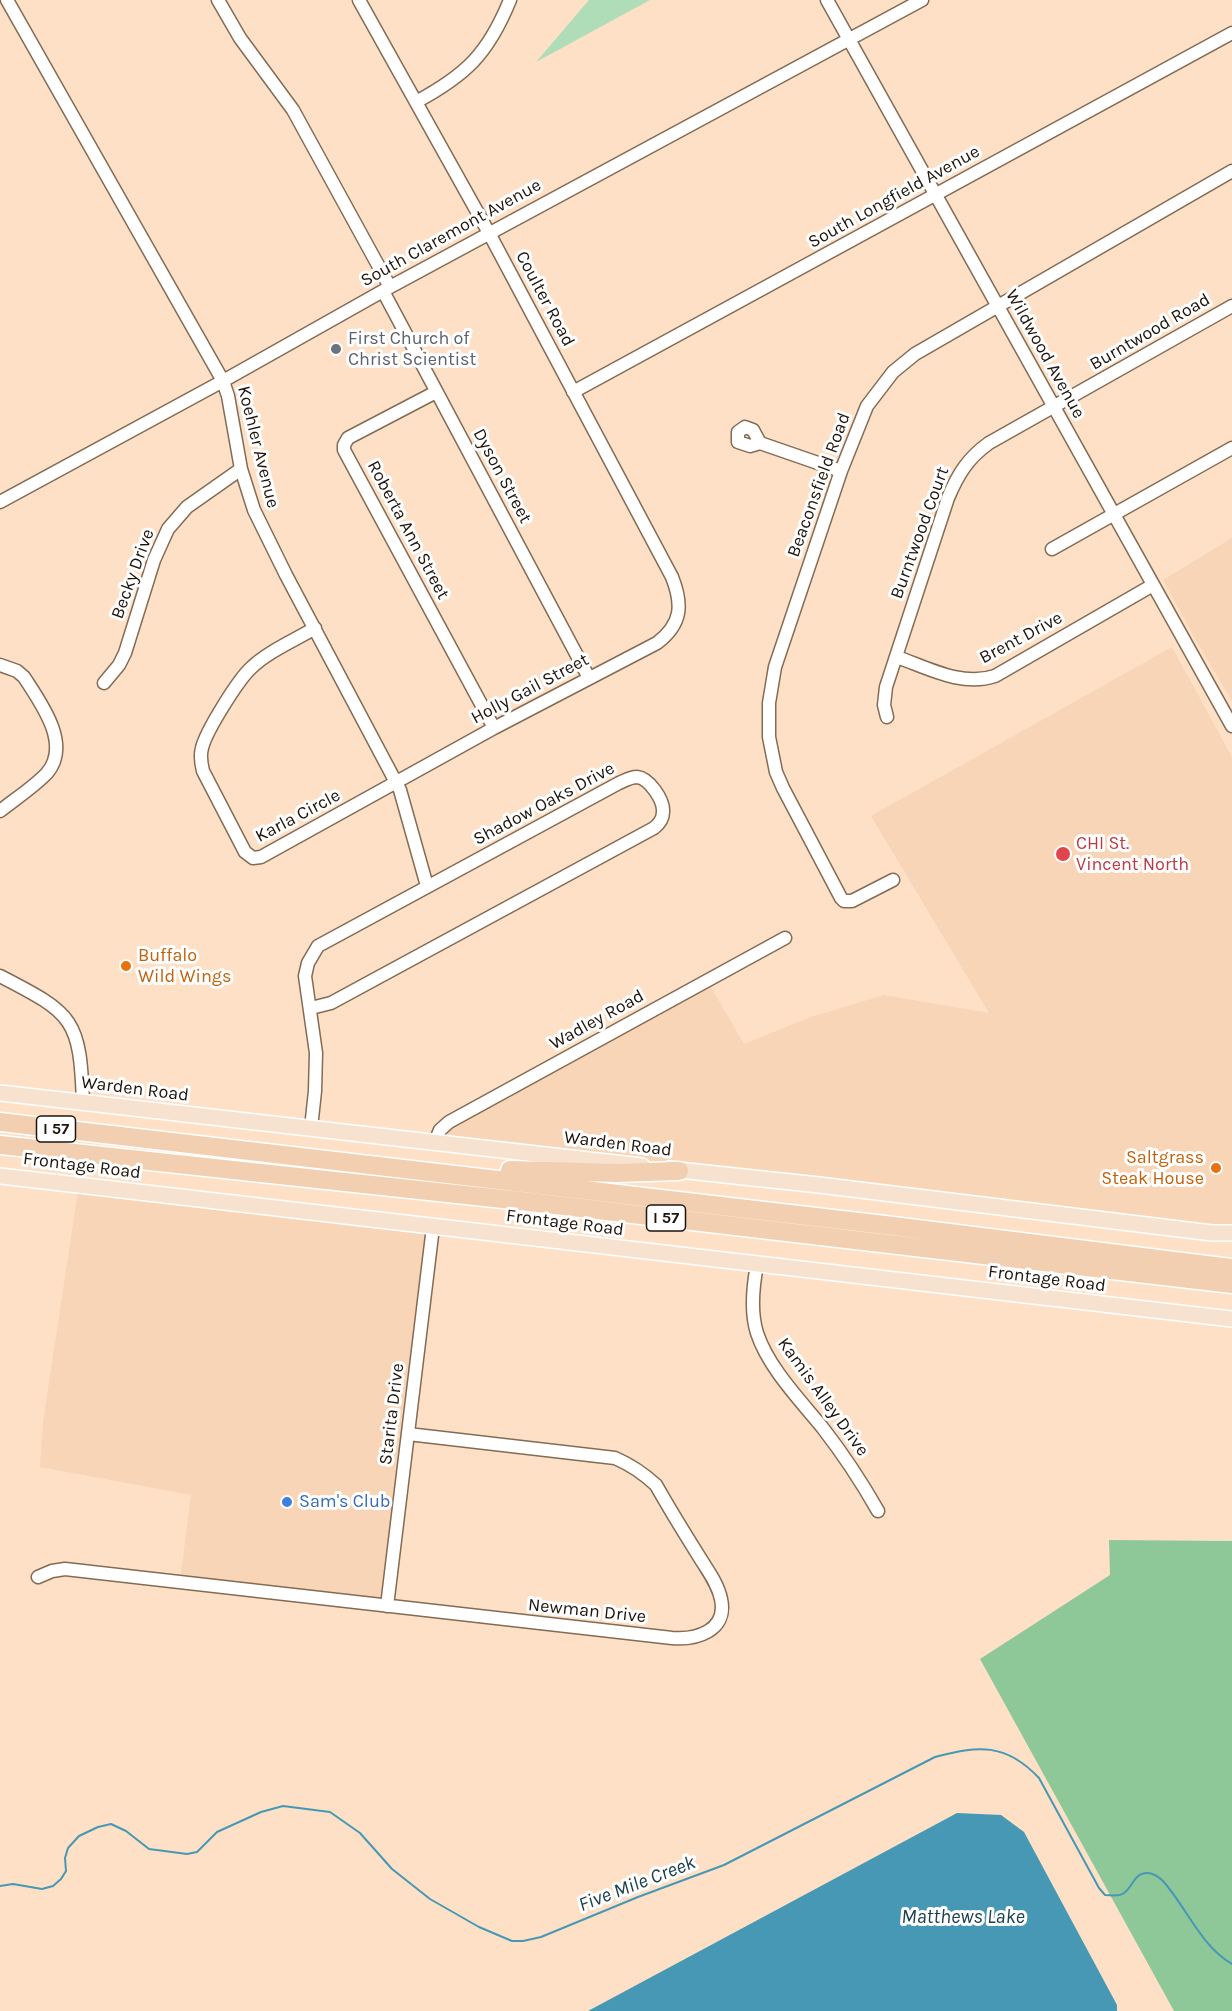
<!DOCTYPE html>
<style>
body{margin:0}
canvas{display:block;background:#fde0c6}
</style>
<canvas width="1232" height="2011"></canvas>
<script>
const ctx = document.querySelector('canvas').getContext('2d');
ctx.lineJoin = 'round';
function paint(path, color) {
  ctx.fillStyle = color;
  ctx.fill(path, 'evenodd');
}
function trace(path, color, width, dash) {
  ctx.strokeStyle = color;
  ctx.lineWidth = width;
  ctx.lineCap = dash ? 'butt' : 'round';
  ctx.setLineDash(dash || []);
  ctx.stroke(path);
}
function label(font, color, halo, rows, align = 'center') {
  ctx.font = font + ' Karla,sans-serif';
  ctx.lineWidth = 6;
  ctx.setLineDash([]);
  ctx.textBaseline = 'middle';
  ctx.strokeStyle = halo;
  ctx.fillStyle = color;
  for (const [text, x, y, turn = 0] of rows) {
    ctx.save();
    ctx.translate(x, y);
    ctx.rotate((+turn || 0) * Math.PI / 180);
    ctx.textAlign = isNaN(turn) ? turn : align;
    if (halo) ctx.strokeText(text, 0, 0);
    ctx.fillText(text, 0, 0);
    ctx.restore();
  }
}
const built = new Path2D(`
 M 1232,538 L 1232,701 L 1197,642 L 1163,580 Z
 M 1172,647 L 1232,757 L 1232,1230 L 438,1135 L 711,987 L 744,1044 L 811,1017 L 884,995 L 989,1013 L 871,816 Z
 M 79,1185 L 433,1227 L 387,1606 L 180,1582 L 191,1495 L 40,1467 L 43,1422 Z`);
const green = new Path2D(`
 M 589,0 L 650,0 L 536,62 Z`);
const forest = new Path2D(`
 M 1109,1540 L 1232,1541 L 1232,2011 L 1174,2011 L 980,1659 L 1110,1575 Z`);
const water = new Path2D(`
 M 957,1813 L 1001,1815 L 1024,1832 L 1117,2005 L 1117,2011 L 588,2011 Z`);
const stream = new Path2D(`
 M 0,1886 L 13,1884 L 42,1889 L 53,1886 L 61,1879 L 66,1871 L 65,1858 L 68,1848 L 79,1836 L 98,1827 L 111,1824 L 126,1831 L 149,1849 L 187,1854 L 197,1852 L 217,1832 L 261,1812 L 283,1806 L 330,1812 L 360,1833 L 392,1869 L 430,1899 L 479,1927 L 512,1941 L 523,1941 L 541,1937 L 638,1897 L 724,1865 L 935,1757 C 978,1746 1005,1742 1039,1778 L 1099,1888 L 1105,1895 C 1111,1895 1119,1897 1124,1893 C 1133,1887 1134,1873 1147,1873 C 1154,1873 1159,1877 1163,1881 C 1187,1908 1200,1945 1232,1964`);
const minor = new Path2D(`
 M 7,0 L 223,381 L 228,396 L 241,469 L 254,510 L 286,575 L 400,790 L 427,886
 M 218,0 L 240,38 L 293,110 L 390,287
 M 827,0 L 1232,726
 M 416,102 C 466,75 488,54 510,0
 M 383,291 L 589,678
 M 436,392 L 348,438 L 344,445 L 344,450 L 494,728
 M 573,392 L 1232,33
 M 745,427 L 753,430 L 760,443 L 750,446 L 738,442 L 738,432 Z
 M 760,443 L 841,471
 M 0,502 L 223,381 L 390,287 L 922,0
 M 1052,549 L 1232,448
 M 315,628 C 295,640 267,652 251,668 C 238,680 206,731 202,748 C 200,755 201,763 203,771 L 245,852 L 253,858 L 261,857 L 494,728 L 657,643 C 682,624 683,605 672,577 L 489,233 L 359,0
 M 897,657 C 928,668 962,687 995,676 L 1153,585
 M 0,665 L 17,671 L 24,677 C 40,702 72,744 47,773 C 34,787 15,799 0,811
 M 104,683 L 119,665 L 125,653 L 154,560 L 168,529 L 187,507 L 241,469
 M 887,717 L 884,705 L 886,687 L 948,498 C 958,474 968,458 989,443 L 1232,306
 M 893,880 L 852,901 L 844,901 L 841,898 L 783,788 L 776,772 L 769,737 L 769,703 L 775,667 L 841,471 L 867,406 L 893,372 L 915,354 L 1232,171
 M 0,976 C 74,1014 80,1019 83,1103
 M 311,1128 L 315,1091 L 316,1053 L 305,976 L 308,963 L 318,946 L 619,783 C 624,781 630,777 637,777 C 649,778 664,800 663,812 C 663,819 659,824 654,828 L 331,1003 L 311,1008
 M 435,1142 L 440,1130 L 449,1122 L 785,938
 M 757,1265 C 753,1286 750,1311 757,1333 C 768,1367 800,1400 822,1427 C 843,1454 861,1481 878,1511
 M 38,1577 L 52,1571 L 65,1569 L 672,1638 C 696,1640 728,1631 721,1599 C 718,1584 708,1571 700,1558 C 685,1534 670,1510 656,1485 C 643,1473 631,1465 615,1458 L 408,1434
 M 387,1606 L 433,1227`);
const major = new Path2D(`
 M 0,1093 L 642,1166
 M 669,1169 L 819,1185 L 1212,1233 L 1232,1233
 M 0,1176 L 1232,1319`);
const highway = new Path2D(`
 M 0,1122 L 893,1226 L 1232,1268
 M 0,1145 L 512,1200 L 1232,1284
 M 510,1170 L 617,1173 L 679,1171`);
const markers = [
 [336,349,6,"#6b7280"],
 [1063,854,8,"#e0444e"],
 [126,966,6,"#e8710a"],
 [1216,1168,6,"#e8710a"],
 [287,1502,6,"#3f7fe0"]
];
const shields = [
 [56,1129,39],
 [666,1218,39]
];
const shieldNames = [
 ["I 57",56,1129],
 ["I 57",666,1218]
];
const streetNames = [
 ["South Longfield Avenue",894,197,-29],
 ["South Claremont Avenue",451,233,-29],
 ["Coulter Road",545,299,62],
 ["Burntwood Road",1150,332,-30],
 ["Wildwood Avenue",1045,354,61],
 ["Koehler Avenue",258,447,76],
 ["Dyson Street",502,476,62],
 ["Beaconsfield Road",819,485,-70],
 ["Roberta Ann Street",408,530,62],
 ["Burntwood Court",920,533,-70],
 ["Becky Drive",133,574,-70],
 ["Brent Drive",1021,638,-28],
 ["Holly Gail Street",530,689,-28],
 ["Shadow Oaks Drive",544,804,-28],
 ["Karla Circle",298,816,-28],
 ["Wadley Road",597,1020,-29],
 ["Warden Road",135,1089,7],
 ["Warden Road",618,1144,7],
 ["Frontage Road",82,1166,7],
 ["Frontage Road",565,1223,7],
 ["Frontage Road",1047,1279,7],
 ["Kamis Alley Drive",823,1397,54],
 ["Starita Drive",392,1414,-83],
 ["Newman Drive",587,1611,6]
];
const worshipNames = [
 ["First Church of",348,339],
 ["Christ Scientist",348,360]
];
const healthNames = [
 ["CHI St.",1076,844],
 ["Vincent North",1076,865]
];
const foodNames = [
 ["Buffalo",138,956],
 ["Wild Wings",138,977],
 ["Saltgrass",1204,1158,"right"],
 ["Steak House",1204,1179,"right"]
];
const shopNames = [
 ["Sam's Club",299,1502]
];
const waterNames = [
 ["Five Mile Creek",637,1884,-21],
 ["Matthews Lake",963,1917]
];
paint(built, '#f8d5b6');
paint(green, '#afddb7');
paint(forest, '#8ec899');
paint(water, '#4698b4');
trace(stream, '#4698b4', 2);
trace(minor, '#846b54', 15);
trace(major, '#fff', 18);
trace(highway, '#fff', 21);
trace(minor, '#fff', 12);
trace(major, '#f7e2d0', 15);
trace(highway, '#f2cfb0', 18);
for (const [x, y, r, color] of markers) {
  const dot = new Path2D();
  dot.arc(x, y, r, 0, 2 * Math.PI);
  ctx.fillStyle = color;
  ctx.fill(dot);
  trace(dot, '#fff', 2);
}
for (const [x, y, w] of shields) {
  const box = new Path2D();
  box.roundRect(x - w / 2, y - 13, w, 26, 4.5);
  ctx.fillStyle = '#fff';
  ctx.fill(box);
  trace(box, '#1f150c', 1.5);
}
label('bold 16px', '#1f150c', null, shieldNames);
label('18px', '#1f150c', '#fff', streetNames);
label('18px', '#5b616d', '#fff', worshipNames, 'left');
label('18px', '#be3a42', '#fff', healthNames, 'left');
label('18px', '#c56008', '#fff', foodNames, 'left');
label('18px', '#366cbe', '#fff', shopNames, 'left');
label('italic 20px', '#1b404d', '#fff', waterNames);
</script>
